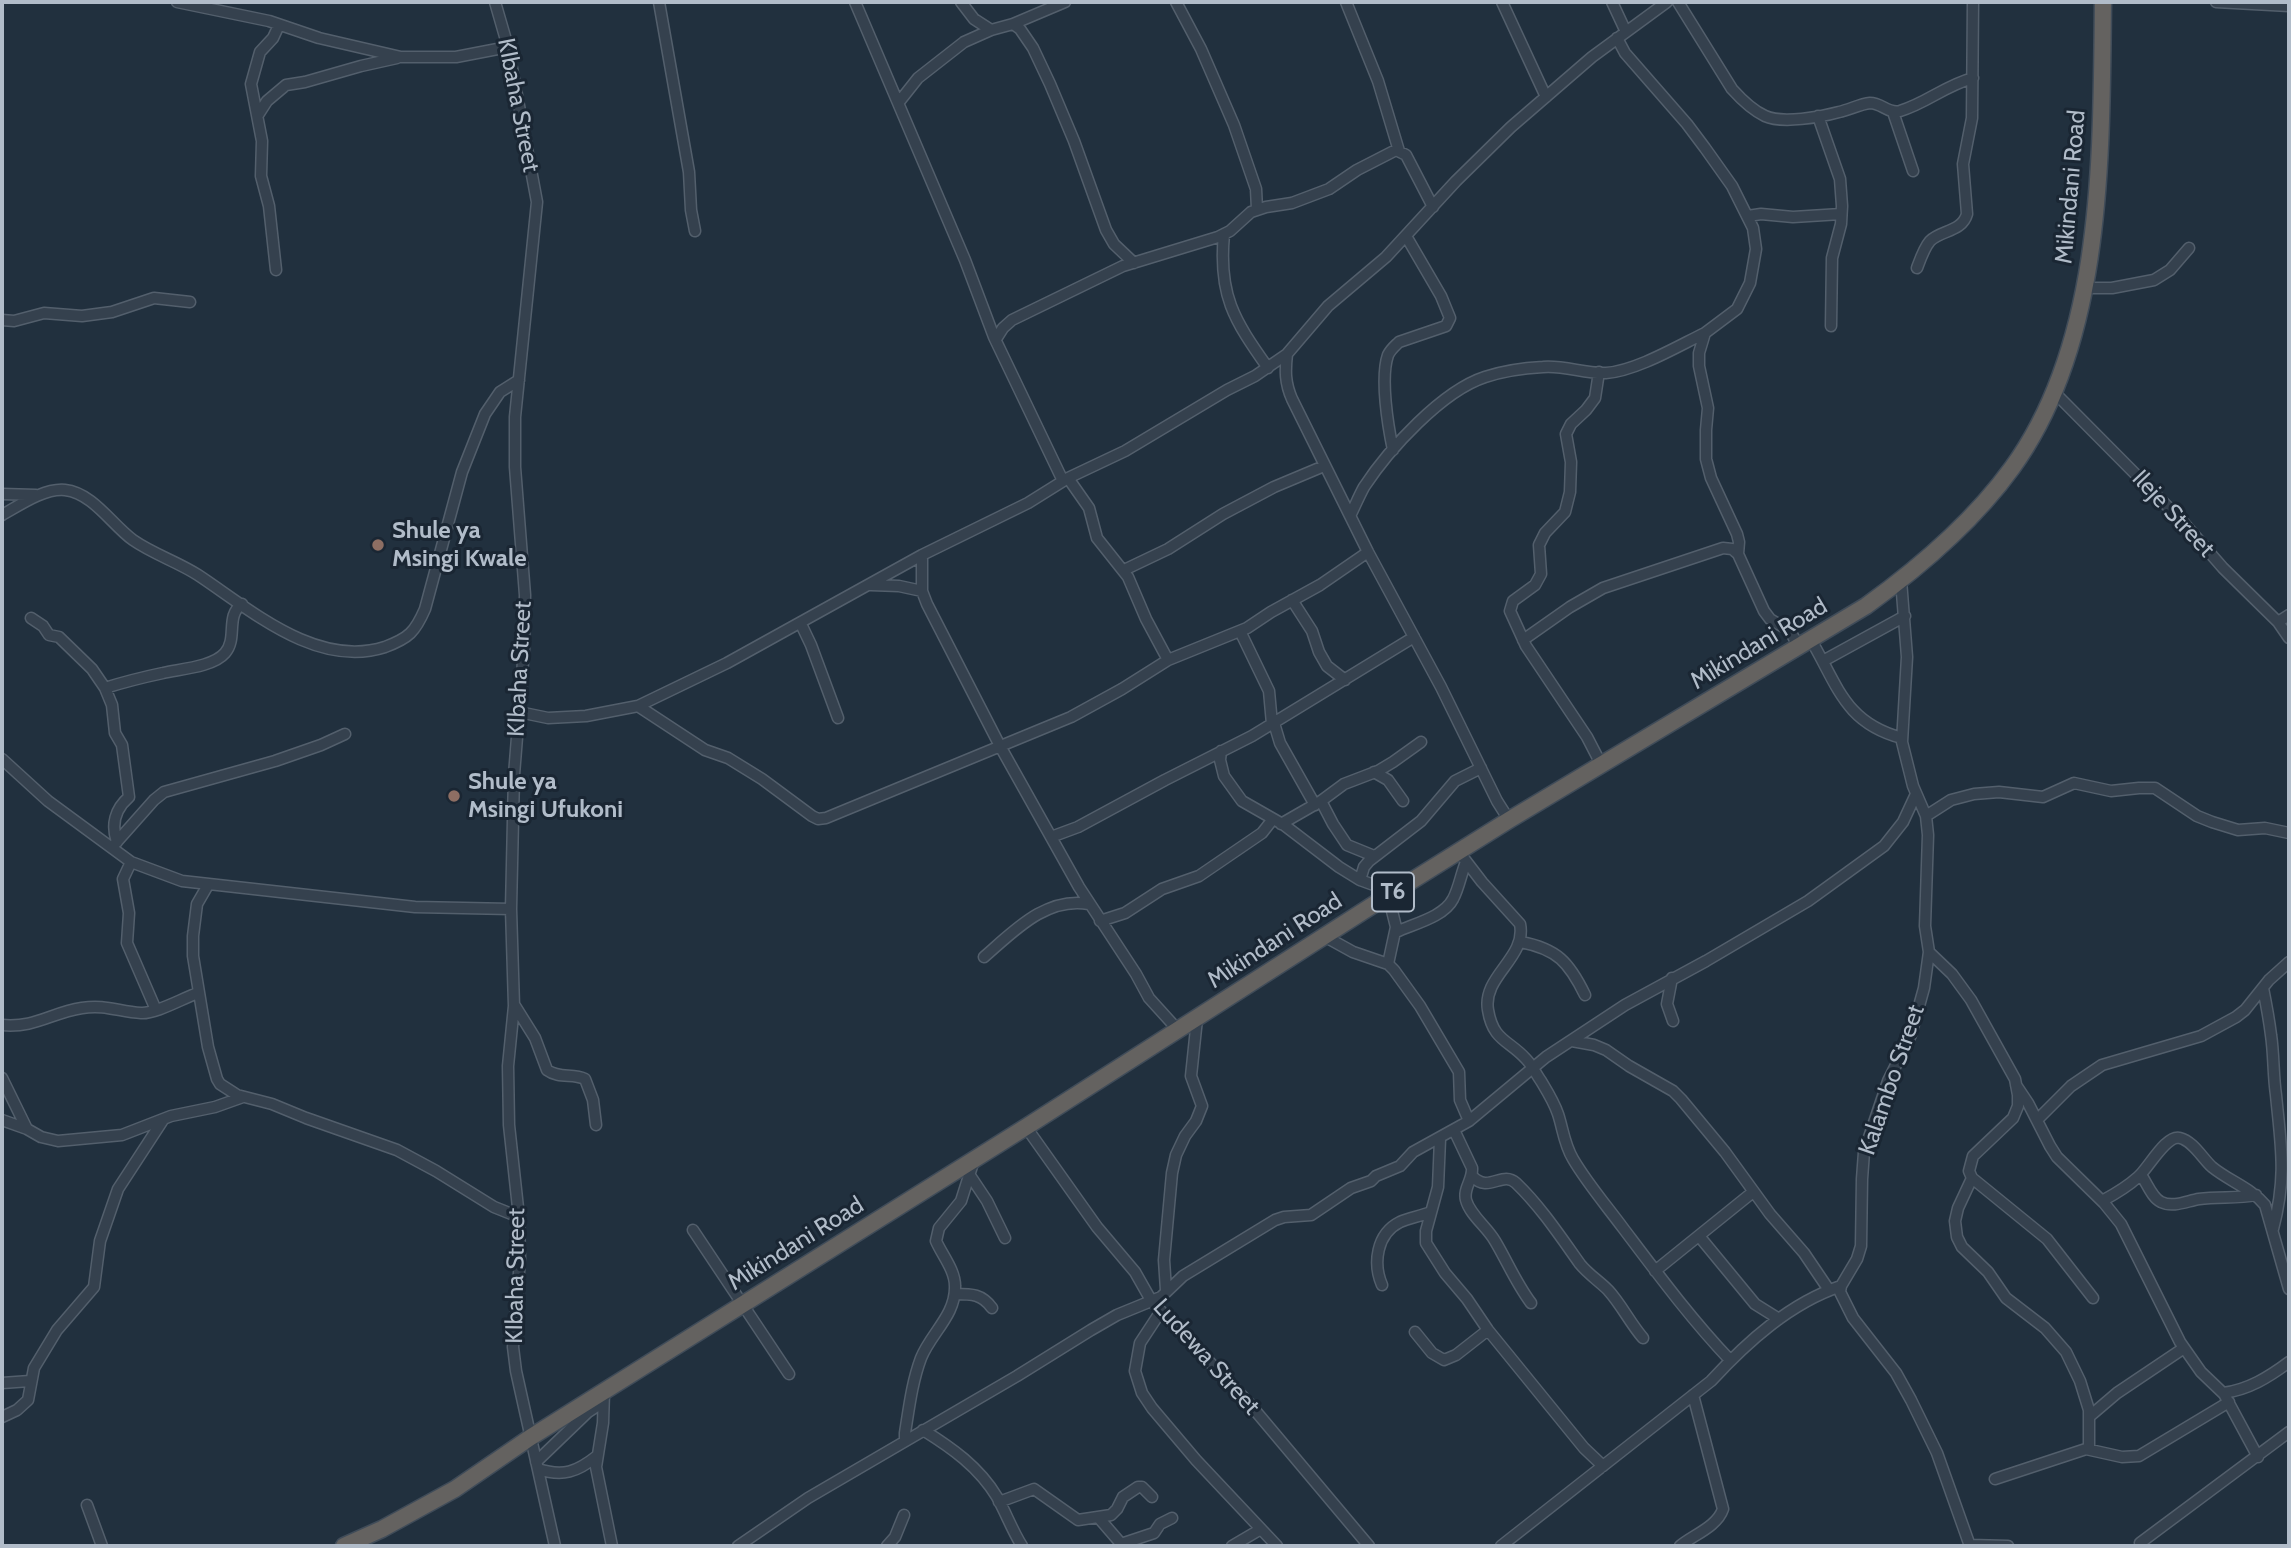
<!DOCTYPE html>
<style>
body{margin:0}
#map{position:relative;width:2291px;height:1548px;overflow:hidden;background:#21303e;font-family:Cabin,sans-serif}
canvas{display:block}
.frame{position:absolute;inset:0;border:4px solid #b1bcc9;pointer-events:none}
</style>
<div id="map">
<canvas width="2291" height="1548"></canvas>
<div class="frame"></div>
</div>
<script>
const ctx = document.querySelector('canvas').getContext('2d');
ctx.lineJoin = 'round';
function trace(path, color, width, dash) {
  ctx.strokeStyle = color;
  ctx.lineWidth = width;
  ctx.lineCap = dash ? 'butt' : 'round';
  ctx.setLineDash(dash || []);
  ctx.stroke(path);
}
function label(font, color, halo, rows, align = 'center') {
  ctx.font = font + ' Cabin,sans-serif';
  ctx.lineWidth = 6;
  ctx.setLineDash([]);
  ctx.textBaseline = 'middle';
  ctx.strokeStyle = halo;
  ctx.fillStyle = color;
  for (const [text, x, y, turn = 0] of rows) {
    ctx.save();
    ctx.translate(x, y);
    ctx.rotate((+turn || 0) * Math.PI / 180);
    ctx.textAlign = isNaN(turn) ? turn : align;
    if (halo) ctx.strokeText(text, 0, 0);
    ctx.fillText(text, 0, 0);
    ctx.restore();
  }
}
const minor = new Path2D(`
 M 177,2 L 269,21 L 319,38 L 401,57 L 456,57 L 508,47
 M 495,2 L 508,47 L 537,202 L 515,417 L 515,467 L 525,595 L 524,649 L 514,775 L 511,909 L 514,1006 L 508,1066 L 509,1125 L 519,1217 L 520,1260 L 513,1347 L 516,1371 L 555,1546
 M 659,2 L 689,172 L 691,210 L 695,231
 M 855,2 L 965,260 L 994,337 L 1063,481
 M 961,2 L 974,19 L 991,30
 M 1176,2 L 1201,49 L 1234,125 L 1256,189 L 1257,209
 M 1346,2 L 1378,81 L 1399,151
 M 1502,2 L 1546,97
 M 1612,2 L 1626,32
 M 1678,2 L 1732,89 C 1741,99 1752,110 1765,116 C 1782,124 1821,117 1839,112 C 1849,110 1860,104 1870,103 C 1882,103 1888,114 1900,111 C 1927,103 1944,86 1973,78
 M 2216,2 L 2289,6
 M 1013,24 L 1020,29 L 1033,48 L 1050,84 L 1074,141 L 1106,230 L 1114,244 L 1134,263
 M 1617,38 L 1625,53 L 1687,124 L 1705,148 L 1732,186 L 1753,228 L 1756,249 L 1750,283 L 1737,309 L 1705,333 L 1699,353 L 1699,366 L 1708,408 L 1706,430 L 1706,459 L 1711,478 L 1737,534 L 1739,542 L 1738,554
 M 899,102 L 918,78 L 964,42 L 991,30 L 1013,24 L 1065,2
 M 1893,112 L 1913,171
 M 258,115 L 267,101 L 286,85 L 305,82 L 361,66 L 397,58
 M 1818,116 L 1840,179 L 1842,206 L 1841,224 L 1832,258 L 1831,326
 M 1748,216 L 1761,214 L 1793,217 L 1841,214
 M 1224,234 C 1218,295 1234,320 1268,368
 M 1917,268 C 1920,260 1924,248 1930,241 C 1941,230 1962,232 1967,214 L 1963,164 L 1972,118 L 1973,2
 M 276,270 L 269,206 L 261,176 L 262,141 L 251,84 L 260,52 L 273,38 L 279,25
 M 2085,288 L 2112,288 L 2154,280 L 2170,270 L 2189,248
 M 2,320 L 14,321 L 44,313 L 82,316 L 112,312 L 154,298 L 190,302
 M 996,339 L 1003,328 L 1012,320 L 1123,266 L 1218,237 L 1230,231 L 1251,212 L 1266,207 L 1292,203 L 1329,189 L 1357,170 L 1396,150 L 1406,155 L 1433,207
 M 1287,354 C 1285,371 1285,383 1292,399 L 1368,552 L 1441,687 L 1497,801 L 1509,820
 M 1599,372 L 1595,398 L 1586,410 L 1571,424 L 1566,434 L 1571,462 L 1570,492 L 1565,512 L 1545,533 L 1539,545 L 1541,574 L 1535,585 L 1513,601 L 1510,611 L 1526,646 L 1587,737 L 1602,766
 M 2054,392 L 2183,522 L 2223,568 L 2278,622 L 2289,638
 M 1393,450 C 1388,426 1380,378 1388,355 C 1391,349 1395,346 1399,342 L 1446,326 L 1450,318 L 1441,296 L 1406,236
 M 1068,478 L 1089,508 L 1097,538 L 1128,577 L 1146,619 L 1168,660
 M 2,494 L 36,495
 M 2,515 C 20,505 44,488 65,490 C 93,493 112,525 133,540 C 153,554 178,562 198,575 C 251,610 317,669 385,647 C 409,638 415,632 425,609 L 462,472 L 485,414 L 500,392 L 519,380
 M 1350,516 C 1355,506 1359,496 1364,487 C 1389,449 1442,391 1485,377 C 1503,371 1524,368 1543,367 C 1564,365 1585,374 1606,373 C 1636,371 1678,346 1705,333
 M 922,555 L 922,591 L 927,604 L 1000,746 L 1079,887 L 1136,974 L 1149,998 L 1178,1030
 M 1124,570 L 1168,549 L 1223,514 L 1274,487 L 1324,466
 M 1901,580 L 1907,657 L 1902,742 L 1913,786 L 1926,816 L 1928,835 L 1925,926 L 1929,952 L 1924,988 L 1911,1035 L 1888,1081 L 1864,1152 L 1862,1179 L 1861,1246 L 1857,1259 L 1841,1286 L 1840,1292 L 1853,1318 L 1896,1373 L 1911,1400 L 1937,1453 L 1970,1546
 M 871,585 L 899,586 L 922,591
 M 1292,600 L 1312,631 L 1319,652 L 1327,666 L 1345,680
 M 31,618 L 43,626 L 49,635 L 59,637 L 92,669 L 105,688 L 112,705 L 115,733 L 122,745 L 129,797 C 115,809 111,825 117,842
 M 2278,622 L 2289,615
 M 801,624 L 811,645 L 838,718
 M 1240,631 L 1269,691 L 1272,724
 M 1523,640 L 1570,607 L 1603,588 L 1723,548 L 1732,549 L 1738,554 L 1764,611 L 1770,619 L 1790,631 L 1799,647
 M 1811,640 C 1838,686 1845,723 1902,738
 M 1823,661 L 1905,616
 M 105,688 C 124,682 144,677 163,673 C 180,669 213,667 225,653 C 238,638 225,616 242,604
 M 638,706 L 705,750 L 728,758 L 762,779 L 812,816 L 818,819 L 826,818 L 1071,717 L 1122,689 L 1168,660 L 1247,628 L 1271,612 L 1320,585 L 1368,552
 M 519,712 L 548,718 L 586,716 L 638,706 L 727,663 L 922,555 L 1028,503 L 1068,478 L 1125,451 L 1227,390 L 1255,376 L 1287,354 L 1328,306 L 1386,257 L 1456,181 L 1511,127 L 1592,57 L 1667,2
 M 1274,723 L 1280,743 L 1315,805
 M 1221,751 L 1220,760 L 1224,776 L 1242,801 L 1284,825 L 1339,867 L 1360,880 L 1393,892
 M 2,759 L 48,801 L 131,862 L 182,881 L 415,907 L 511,909
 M 1374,772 L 1388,780 L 1403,801
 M 1321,801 L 1333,824 L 1347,845 L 1374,856
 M 1926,816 L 1951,800 L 1974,794 L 1999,792 L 2043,797 L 2074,783 L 2111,791 L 2139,788 L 2155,788 L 2197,816 L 2212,822 L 2238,830 L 2265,828 L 2289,833
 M 1281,824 L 1321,801 L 1344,784 L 1378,771 L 1393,762 L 1421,742
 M 1051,837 L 1078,827 L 1165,780 L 1252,736 L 1414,637
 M 114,845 L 154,800 L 164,792 L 275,761 L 321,745 L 345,734
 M 1459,852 L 1482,882 L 1520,924 C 1527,958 1482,976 1488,1010 C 1493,1041 1509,1040 1526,1059 C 1532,1065 1536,1074 1541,1081 C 1547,1091 1554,1102 1558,1114 C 1563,1129 1564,1144 1573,1159 C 1587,1183 1606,1205 1623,1228 C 1657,1273 1691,1319 1730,1360
 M 131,862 L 123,879 L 129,913 L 127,943 L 156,1010
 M 1360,880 L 1364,867 L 1369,861 L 1421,821 L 1455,781 L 1481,768
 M 208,885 L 197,904 L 193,936 L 193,956 L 208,1047 L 217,1079 L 220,1084 L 237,1095 L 272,1104 L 306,1118 L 397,1150 L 436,1171 L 494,1207 L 519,1217
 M 1100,921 L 1125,913 L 1162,889 L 1199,876 L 1262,833 L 1273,819
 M 1396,932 C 1413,924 1444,917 1453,899 C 1459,888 1461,874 1466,862
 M 1324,936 L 1353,952 L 1388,964 L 1394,970 L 1420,1006 L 1459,1072 L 1460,1100 L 1469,1121
 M 1521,942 C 1557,949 1569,962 1585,995
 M 1929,952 L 1952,974 L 1971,1000 L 2015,1079 L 2018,1095 L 2018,1106 L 2013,1118 L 1973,1156 L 1969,1171 L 1972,1178 L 2047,1239 L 2093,1298
 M 984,957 C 1013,932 1046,896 1089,904
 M 1388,964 L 1396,927 L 1388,895
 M 1672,978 L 1667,1004 L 1673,1021
 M 2263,988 C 2266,1003 2269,1019 2271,1035 C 2274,1055 2273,1075 2276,1095 C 2281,1147 2287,1176 2273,1229
 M 515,1006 L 535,1038 L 547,1070 C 559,1079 573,1073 585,1079 L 593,1100 L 596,1125
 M 2,1025 C 36,1028 50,1013 82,1008 C 105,1004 120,1012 141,1013 C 156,1014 183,998 198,993
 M 1572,1041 L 1594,1045 L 1606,1050 L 1629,1066 L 1673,1091 L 1681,1099 L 1725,1152 L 1770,1214 L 1804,1253 L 1829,1290
 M 2,1078 L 27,1129 L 41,1137 L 58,1141 L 122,1135 L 171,1116 L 215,1107 L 243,1097
 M 2016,1085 L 2028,1103 L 2050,1146 L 2057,1157 L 2104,1203 L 2121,1224 L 2180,1342 L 2201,1372 L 2224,1394 L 2258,1457
 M 2,1120 L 27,1129
 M 2037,1120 L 2071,1086 L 2102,1065 L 2201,1036 L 2236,1017 L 2245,1010 L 2269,980 L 2289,962
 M 1026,1127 L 1097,1227 L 1135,1272 L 1152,1302 L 1248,1402 L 1369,1546
 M 1454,1130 L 1472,1168 C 1473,1180 1463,1188 1466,1200 C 1470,1215 1487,1227 1495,1241 C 1507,1261 1516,1283 1531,1303
 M 1440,1139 L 1438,1187 L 1426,1231 L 1426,1243 L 1445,1273 L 1467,1299 L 1488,1330 L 1584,1448 L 1603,1466
 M 969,1174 L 987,1201 L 1005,1238
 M 2141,1175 C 2147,1183 2152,1198 2161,1202 C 2173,1208 2187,1201 2199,1199 C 2218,1196 2237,1199 2256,1195
 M 1472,1176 C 1489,1194 1502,1170 1516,1183 C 1541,1207 1560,1236 1580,1264 C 1588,1274 1599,1281 1608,1290 C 1621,1304 1630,1323 1643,1338
 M 1972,1178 L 1958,1208 L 1955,1221 L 1957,1237 L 1962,1247 L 1988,1272 L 2006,1298 L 2045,1328 L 2066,1352 L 2080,1381 L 2089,1410 L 2089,1449
 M 2102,1201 C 2115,1194 2127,1187 2138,1177 C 2148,1169 2166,1134 2180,1138 C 2193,1141 2203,1159 2212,1167 C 2229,1181 2251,1188 2265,1205 L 2289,1289
 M 693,1230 L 789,1374
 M 1699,1236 L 1755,1304 L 1779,1319
 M 1655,1271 L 1753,1192
 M 1382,1285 C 1373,1264 1376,1234 1400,1222 C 1409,1218 1421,1216 1431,1212
 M 1166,1290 L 1164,1260 L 1172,1173 L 1176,1155 L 1185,1136 L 1196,1121 L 1202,1106 L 1191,1076 L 1197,1019
 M 955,1294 C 972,1294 982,1294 992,1308
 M 1161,1311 L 1140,1343 L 1135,1371 L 1142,1393 L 1152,1408 L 1196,1460 L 1277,1546
 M 1415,1332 L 1432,1353 L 1444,1360 L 1456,1355 L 1488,1330
 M 2,1383 L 30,1381
 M 604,1392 L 603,1423 L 596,1467 L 612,1546
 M 2223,1393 C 2248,1390 2269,1377 2289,1362
 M 2090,1416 L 2117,1393 L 2184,1348
 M 2,1417 L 17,1410 L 28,1400 L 34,1368 L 57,1330 L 94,1287 L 100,1241 L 118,1189 L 163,1120
 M 923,1430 C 952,1448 979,1467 997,1497 C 1006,1513 1012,1530 1022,1546
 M 905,1441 L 905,1433 C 909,1408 912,1382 921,1358 C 931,1333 956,1315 955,1286 C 955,1270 942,1255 936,1241 L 939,1228 L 961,1201 L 974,1160
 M 536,1462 L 588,1412 L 603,1402
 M 538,1469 C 563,1477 577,1472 597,1456
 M 1995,1479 L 2086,1449 L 2122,1457 L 2139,1456 L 2229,1402
 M 999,1502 L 1034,1489 L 1078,1520 L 1111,1515 L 1117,1509 L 1123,1497 L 1138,1487 L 1142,1487 L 1152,1497
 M 87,1505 L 102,1546
 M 1098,1517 L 1123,1546
 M 2140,1543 L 2289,1432
 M 1121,1544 L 1154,1533 L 1160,1524 L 1172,1518
 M 1970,1545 L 2008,1546
 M 738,1546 L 808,1498 L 1017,1376 L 1091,1330 L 1117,1315 L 1161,1297 L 1183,1276 L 1275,1220 L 1284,1217 L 1311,1215 L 1351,1188 L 1371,1181 L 1376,1176 L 1400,1166 L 1413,1152 L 1469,1121 L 1546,1057 L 1625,1005 L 1706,961 L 1808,901 L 1884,846 L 1903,822 L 1916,794
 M 887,1546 L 895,1537 L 904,1515
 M 1232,1546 L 1261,1529
 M 1501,1546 L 1711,1381 C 1747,1342 1790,1303 1841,1286
 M 1680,1546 C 1693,1535 1717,1527 1723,1509 L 1693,1395`);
const trunk = new Path2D(`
 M 344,1546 L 382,1529 L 455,1489 L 531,1437 L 1026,1127 L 1373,905 L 1509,820 L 1866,606 C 1920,567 1973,522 2012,468 C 2105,340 2101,153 2103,2`);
const markers = [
 [378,545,7,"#8d6e63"],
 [454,796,7,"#8d6e63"]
];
const shields = [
 [1393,892,42]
];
const shieldNames = [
 ["T6",1393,892]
];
const streetNames = [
 ["KIbaha Street",518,105,79],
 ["Mikindani Road",2071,187,-85],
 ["Ileje Street",2173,514,47],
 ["Mikindani Road",1759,644,-31],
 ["KIbaha Street",520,669,-87],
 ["Mikindani Road",1275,941,-33],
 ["Kalambo Street",1892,1080,-71],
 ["Mikindani Road",796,1244,-32],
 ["KIbaha Street",516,1276,-89],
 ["Ludewa Street",1206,1357,48]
];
const poiNames = [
 ["Shule ya",392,531],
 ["Msingi Kwale",392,559],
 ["Shule ya",468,782],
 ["Msingi Ufukoni",468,810]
];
trace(minor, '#535f6c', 13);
trace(trunk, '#404c59', 19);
trace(minor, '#35414e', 10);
trace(trunk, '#646260', 16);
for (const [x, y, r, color] of markers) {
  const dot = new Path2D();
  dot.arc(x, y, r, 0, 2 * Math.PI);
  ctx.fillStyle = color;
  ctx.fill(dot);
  trace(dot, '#1a2633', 2.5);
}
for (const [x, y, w] of shields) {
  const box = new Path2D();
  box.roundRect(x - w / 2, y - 19.5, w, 39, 5);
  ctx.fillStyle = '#1a2633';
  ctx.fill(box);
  trace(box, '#b1bcc9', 2);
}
label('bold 23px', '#b1bcc9', null, shieldNames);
label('24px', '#b1bcc9', '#1a2633', streetNames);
label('bold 24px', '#b1bcc9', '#1a2633', poiNames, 'left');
</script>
